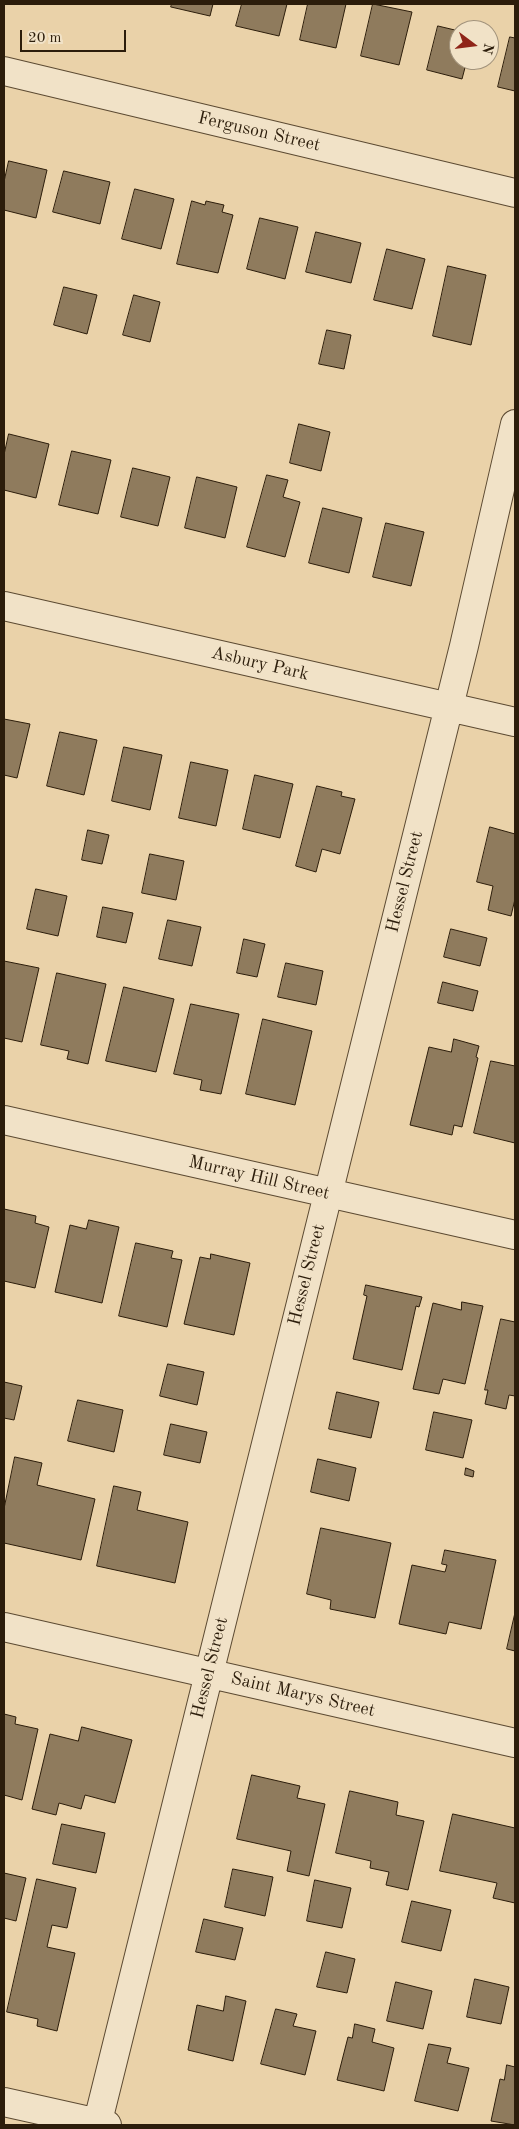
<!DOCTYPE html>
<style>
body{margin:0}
#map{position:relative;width:519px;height:2129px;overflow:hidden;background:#ead2a9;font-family:"Old Standard TT",serif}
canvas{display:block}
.frame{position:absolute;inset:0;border:5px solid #2c1d0b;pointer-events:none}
.north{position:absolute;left:449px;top:20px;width:50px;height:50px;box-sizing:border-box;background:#f1e2c7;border:1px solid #a2937c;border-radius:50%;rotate:105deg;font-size:14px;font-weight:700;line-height:20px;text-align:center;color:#2c1d0b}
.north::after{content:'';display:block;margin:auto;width:18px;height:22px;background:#8f2418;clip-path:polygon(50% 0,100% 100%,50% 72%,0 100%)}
.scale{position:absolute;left:20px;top:30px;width:106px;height:22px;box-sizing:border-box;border:2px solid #2c1d0b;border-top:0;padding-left:6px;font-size:15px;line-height:18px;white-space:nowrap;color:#2c1d0b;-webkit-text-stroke:4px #f1e2c7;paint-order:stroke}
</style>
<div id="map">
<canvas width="519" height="2129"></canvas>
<div class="frame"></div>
<div class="north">N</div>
<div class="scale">20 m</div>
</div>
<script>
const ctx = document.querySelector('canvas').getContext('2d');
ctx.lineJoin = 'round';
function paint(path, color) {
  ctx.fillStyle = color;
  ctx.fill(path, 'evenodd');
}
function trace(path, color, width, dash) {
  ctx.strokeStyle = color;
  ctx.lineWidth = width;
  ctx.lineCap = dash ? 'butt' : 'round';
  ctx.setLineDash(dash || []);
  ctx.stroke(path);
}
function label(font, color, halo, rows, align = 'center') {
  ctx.font = font + ' "Old Standard TT",serif';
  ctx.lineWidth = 4;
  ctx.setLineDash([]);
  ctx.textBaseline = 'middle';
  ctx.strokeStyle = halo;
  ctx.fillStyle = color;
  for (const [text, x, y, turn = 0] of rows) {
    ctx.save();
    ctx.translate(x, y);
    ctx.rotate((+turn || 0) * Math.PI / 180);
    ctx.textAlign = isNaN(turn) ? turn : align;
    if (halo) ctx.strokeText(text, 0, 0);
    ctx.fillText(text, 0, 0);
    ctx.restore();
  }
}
const building = new Path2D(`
 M 172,4 L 213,4 L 210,16 L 171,7 Z
 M 242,4 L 287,4 L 279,36 L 236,26 Z
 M 308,4 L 346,4 L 336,48 L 300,40 Z
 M 373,4 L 412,12 L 399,65 L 361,56 Z
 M 438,26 L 459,31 L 459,60 L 467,60 L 462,79 L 427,70 Z
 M 510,37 L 515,38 L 515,91 L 498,87 Z
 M 9,161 L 47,170 L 36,218 L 4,210 L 4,182 Z
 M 64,171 L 110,182 L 100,224 L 53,212 Z
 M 135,189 L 174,199 L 161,249 L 122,239 Z
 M 192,201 L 205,205 L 206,201 L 224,205 L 222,212 L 233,215 L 218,273 L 177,264 Z
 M 260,218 L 298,227 L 285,279 L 247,269 Z
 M 316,232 L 361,243 L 351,283 L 306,272 Z
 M 387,249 L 425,259 L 412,309 L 374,300 Z
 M 448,266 L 486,275 L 471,345 L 433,336 Z
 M 64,287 L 97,295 L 87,334 L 54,325 Z
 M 134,295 L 160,302 L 150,342 L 123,335 Z
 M 327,330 L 351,335 L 344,369 L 319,364 Z
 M 299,424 L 330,432 L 321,471 L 290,463 Z
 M 9,434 L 49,444 L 36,498 L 4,490 L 4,455 Z
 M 72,451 L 111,460 L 98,514 L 59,505 Z
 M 133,468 L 170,477 L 158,526 L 121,517 Z
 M 267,475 L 288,480 L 283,497 L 300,502 L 285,557 L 247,547 Z
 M 197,477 L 237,487 L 225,538 L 185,528 Z
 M 323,508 L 362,518 L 349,573 L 309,563 Z
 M 386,523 L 424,532 L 411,586 L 373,577 Z
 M 4,719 L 30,724 L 17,778 L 4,775 Z
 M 60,732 L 97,740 L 84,795 L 47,786 Z
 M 124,747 L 162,755 L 150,810 L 112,801 Z
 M 191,762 L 228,770 L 216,826 L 179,818 Z
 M 255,775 L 293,784 L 280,838 L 243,829 Z
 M 317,786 L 342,792 L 341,796 L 355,799 L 340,854 L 322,849 L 316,872 L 296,866 Z
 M 490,827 L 515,834 L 515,899 L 511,916 L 488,910 L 493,886 L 477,882 Z
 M 88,830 L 109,835 L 102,864 L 82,860 Z
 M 150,854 L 184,861 L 176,900 L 142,893 Z
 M 36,889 L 67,896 L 58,936 L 27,929 Z
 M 103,907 L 133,913 L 126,943 L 97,937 Z
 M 168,920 L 201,927 L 192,966 L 159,959 Z
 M 451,929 L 487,938 L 480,966 L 444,957 Z
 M 244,939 L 265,944 L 257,977 L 237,973 Z
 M 4,961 L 39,968 L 22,1042 L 4,1038 Z
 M 286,963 L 323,971 L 316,1005 L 278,997 Z
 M 57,973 L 106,984 L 88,1064 L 67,1059 L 69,1051 L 41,1045 Z
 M 443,982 L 478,991 L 473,1011 L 438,1003 Z
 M 124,987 L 174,999 L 156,1072 L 106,1061 Z
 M 191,1004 L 239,1014 L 221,1094 L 200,1090 L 202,1080 L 174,1074 Z
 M 263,1019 L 312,1031 L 295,1105 L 246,1094 Z
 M 454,1039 L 479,1046 L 476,1057 L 478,1058 L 462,1127 L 454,1125 L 452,1135 L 410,1125 L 429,1047 L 451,1052 Z
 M 491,1061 L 515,1066 L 515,1143 L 474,1133 Z
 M 4,1209 L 36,1216 L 35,1223 L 49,1227 L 35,1288 L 4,1281 Z
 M 89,1220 L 119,1227 L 102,1303 L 55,1292 L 70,1225 L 86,1229 Z
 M 136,1243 L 173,1251 L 171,1258 L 182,1260 L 167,1327 L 119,1316 Z
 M 211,1254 L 250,1263 L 234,1335 L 184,1324 L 200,1257 L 210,1259 Z
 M 366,1285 L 422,1297 L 419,1307 L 416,1306 L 402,1370 L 353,1359 L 367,1296 L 364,1295 Z
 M 462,1302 L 483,1306 L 465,1384 L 443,1379 L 439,1394 L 413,1389 L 433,1303 L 461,1310 Z
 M 501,1319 L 515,1322 L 515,1396 L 509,1395 L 506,1409 L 485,1404 L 488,1390 L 485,1390 Z
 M 168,1364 L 204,1372 L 197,1405 L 160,1396 Z
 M 4,1382 L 22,1386 L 14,1420 L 4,1418 Z
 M 337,1392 L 379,1402 L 371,1438 L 329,1429 Z
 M 78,1400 L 123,1410 L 114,1452 L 68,1441 Z
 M 434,1412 L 472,1420 L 463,1458 L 426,1450 Z
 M 171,1424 L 207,1432 L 200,1463 L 164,1455 Z
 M 15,1457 L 42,1463 L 37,1485 L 95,1499 L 81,1560 L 4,1543 L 4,1509 Z
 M 318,1459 L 356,1468 L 349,1501 L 311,1492 Z
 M 466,1468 L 474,1471 L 473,1477 L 465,1475 Z
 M 114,1486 L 141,1492 L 137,1510 L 188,1522 L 175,1583 L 97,1566 Z
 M 321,1528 L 391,1543 L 375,1618 L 330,1609 L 331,1600 L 307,1594 Z
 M 445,1550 L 496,1560 L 481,1629 L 449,1622 L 446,1634 L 399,1624 L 412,1565 L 445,1572 L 447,1565 L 442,1564 Z
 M 515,1613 L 515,1651 L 507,1649 Z
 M 4,1714 L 16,1717 L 15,1724 L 38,1729 L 22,1800 L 4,1795 Z
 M 82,1727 L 132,1740 L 115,1803 L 85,1795 L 81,1809 L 59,1803 L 56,1815 L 32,1809 L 50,1734 L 78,1741 Z
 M 252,1775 L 300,1786 L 297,1798 L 325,1804 L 309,1876 L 287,1871 L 291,1851 L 237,1839 Z
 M 350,1791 L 398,1802 L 396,1815 L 424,1821 L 408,1890 L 386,1885 L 389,1872 L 370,1868 L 371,1861 L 336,1853 Z
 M 453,1814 L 515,1828 L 515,1903 L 493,1898 L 497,1883 L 440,1871 Z
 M 62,1824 L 105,1833 L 96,1873 L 53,1864 Z
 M 233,1869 L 273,1877 L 265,1916 L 225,1907 Z
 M 4,1873 L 26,1878 L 16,1921 L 4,1918 Z
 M 37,1879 L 76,1888 L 67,1928 L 52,1925 L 47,1947 L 75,1953 L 57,2031 L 37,2026 L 38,2019 L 7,2012 Z
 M 315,1880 L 351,1888 L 342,1928 L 307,1921 Z
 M 412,1901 L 451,1910 L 441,1951 L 402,1942 Z
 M 204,1919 L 243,1928 L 235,1960 L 196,1952 Z
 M 326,1952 L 355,1959 L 347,1993 L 317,1987 Z
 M 475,1979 L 509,1987 L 501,2024 L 467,2017 Z
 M 396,1982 L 432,1991 L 423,2029 L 387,2021 Z
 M 226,1996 L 246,2001 L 233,2061 L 188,2050 L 197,2005 L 223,2011 Z
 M 276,2009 L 297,2014 L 293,2026 L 316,2031 L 305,2075 L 261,2064 Z
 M 355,2024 L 375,2029 L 372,2042 L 394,2048 L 384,2091 L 337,2080 L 348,2037 L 352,2038 Z
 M 429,2044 L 451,2048 L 447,2063 L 469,2068 L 458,2111 L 415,2101 Z
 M 507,2065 L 515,2067 L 515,2125 L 491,2121 L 500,2079 L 504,2080 Z`);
const minor = new Path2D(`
 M 4,71 L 515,193
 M 4,606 L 515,722
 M 4,1120 L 515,1235
 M 4,1627 L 515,1743
 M 4,2102 L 107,2125
 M 97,2125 L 464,646 L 515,424`);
const streetNames = [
 ["Ferguson Street",259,132,13],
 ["Asbury Park",260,664,13],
 ["Hessel Street",405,882,-76],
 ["Murray Hill Street",259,1178,13],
 ["Hessel Street",307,1275,-76],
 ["Hessel Street",210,1668,-76],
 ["Saint Marys Street",303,1695,13]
];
paint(building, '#8f7b5d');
trace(building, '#2c1d0b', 1);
trace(minor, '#5c4a32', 30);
trace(minor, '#f1e2c7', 28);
label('18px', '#2c1d0b', '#f1e2c7', streetNames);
</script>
